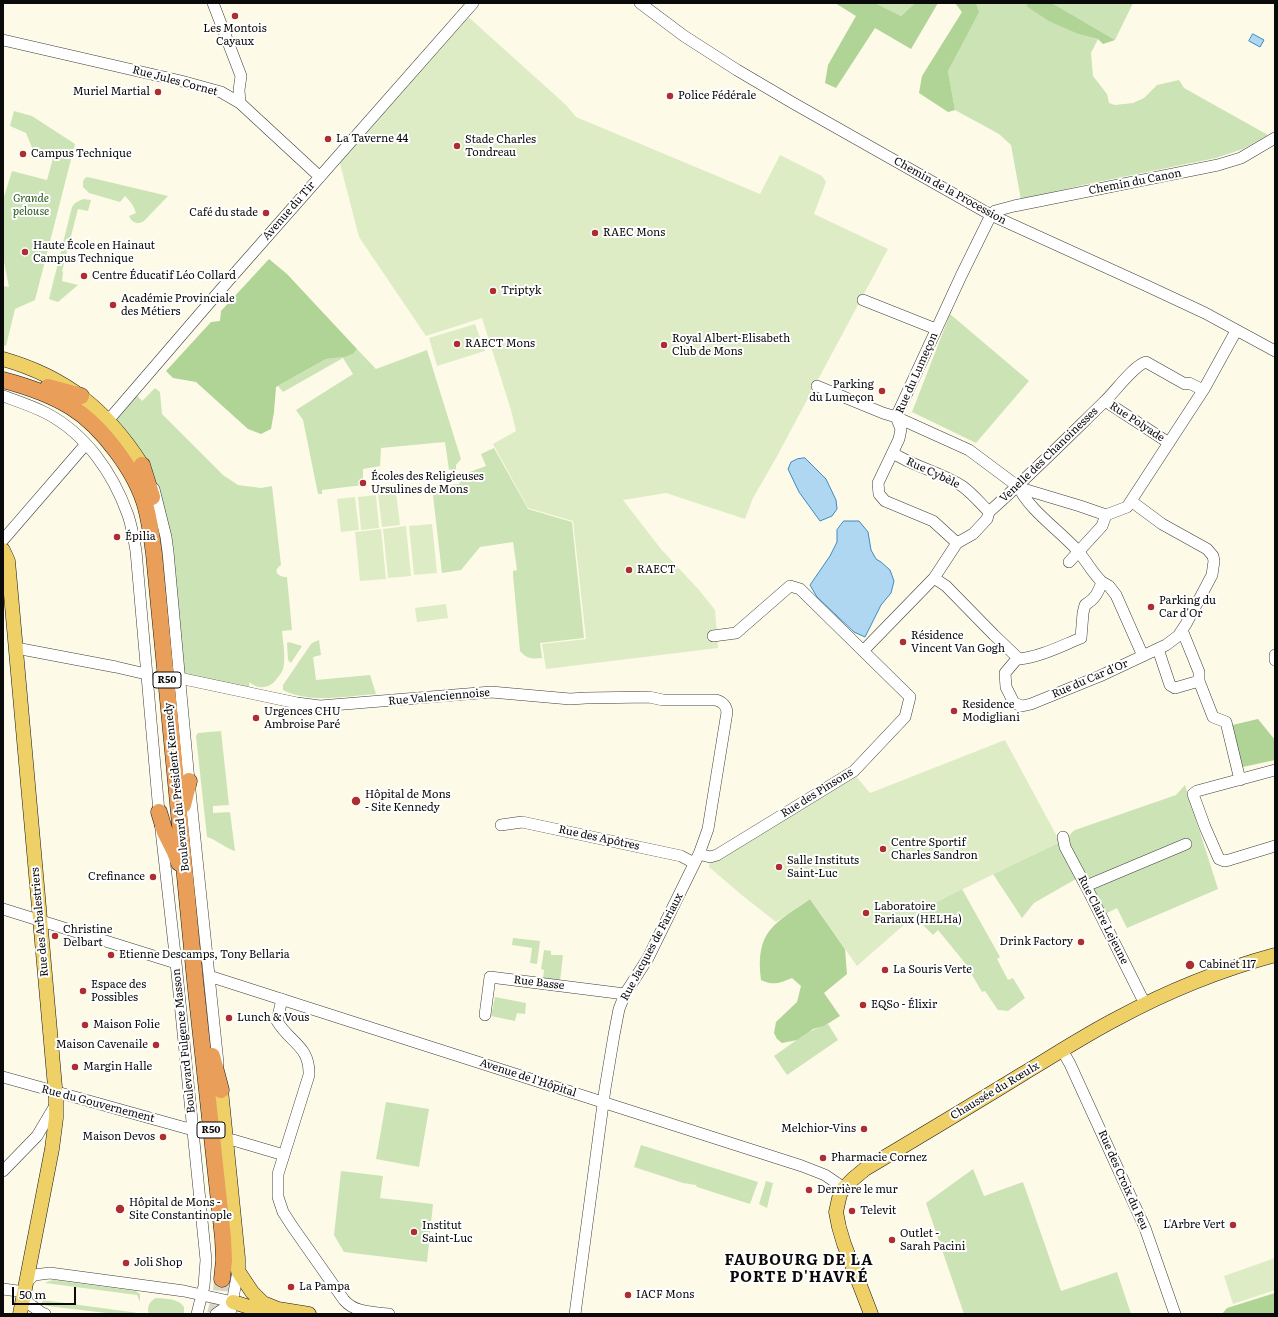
<!DOCTYPE html>
<meta charset="utf-8">
<style>
body{margin:0}
#map{position:relative;width:1278px;height:1317px;overflow:hidden;background:#fdfae8;font-family:Literata,serif}
canvas{display:block}
.frame{position:absolute;inset:0;border:4px solid #0a0a0a;pointer-events:none}
.scale{position:absolute;left:12px;top:1287px;width:64px;height:18px;box-sizing:border-box;border:2px solid #0a0a0a;border-top:0;padding-left:5px;font-size:12px;line-height:14px;white-space:nowrap;color:#0a0a0a;-webkit-text-stroke:3px #fff;paint-order:stroke}
</style>
<div id="map">
<canvas width="1278" height="1317"></canvas>
<div class="frame"></div>
<div class="scale">50 m</div>
</div>
<script>
const ctx = document.querySelector('canvas').getContext('2d');
ctx.lineJoin = 'round';
function paint(path, color) {
  ctx.fillStyle = color;
  ctx.fill(path, 'evenodd');
}
function trace(path, color, width, dash) {
  ctx.strokeStyle = color;
  ctx.lineWidth = width;
  ctx.lineCap = dash ? 'butt' : 'round';
  ctx.setLineDash(dash || []);
  ctx.stroke(path);
}
function label(font, color, halo, rows, align = 'center') {
  ctx.font = font + ' Literata,serif';
  ctx.lineWidth = 4;
  ctx.setLineDash([]);
  ctx.textBaseline = 'middle';
  ctx.strokeStyle = halo;
  ctx.fillStyle = color;
  for (const [text, x, y, turn = 0] of rows) {
    ctx.save();
    ctx.translate(x, y);
    ctx.rotate((+turn || 0) * Math.PI / 180);
    ctx.textAlign = isNaN(turn) ? turn : align;
    if (halo) ctx.strokeText(text, 0, 0);
    ctx.fillText(text, 0, 0);
    ctx.restore();
  }
}
const green = new Path2D(`
 M 875,3 L 915,3 L 901,16 Z
 M 976,3 L 1028,3 L 1026,6 L 1078,34 L 1098,39 L 1091,53 L 1093,76 L 1107,94 L 1109,103 L 1115,105 L 1133,103 L 1144,98 L 1157,85 L 1179,80 L 1184,88 L 1268,135 L 1243,149 L 1216,158 L 1083,185 L 1021,200 L 1011,145 L 999,134 L 955,110 L 948,71 L 978,12 Z
 M 1052,3 L 1133,3 L 1115,40 Z
 M 14,111 L 32,116 L 75,144 L 35,300 L 15,309 L 6,346 L 3,345 L 3,286 L 9,287 L 3,257 L 3,200 L 12,171 L 47,180 L 53,158 L 33,150 L 26,133 L 10,126 Z
 M 86,177 L 92,178 L 168,196 L 144,221 C 138,225 132,223 129,216 L 136,213 C 134,206 130,201 125,196 L 120,202 L 89,193 L 83,187 L 83,181 Z
 M 83,199 L 91,200 L 88,211 L 78,209 L 62,271 L 63,272 L 62,281 L 78,285 L 58,302 L 49,299 L 72,207 L 75,203 Z
 M 950,314 L 1029,381 L 976,443 L 912,412 Z
 M 357,349 L 376,369 L 427,350 L 461,459 L 456,465 L 456,475 L 454,475 L 451,469 L 449,470 L 445,442 L 381,448 L 380,466 L 363,469 L 363,485 L 322,490 L 322,494 L 318,494 L 303,420 L 296,410 L 353,374 L 343,358 L 283,392 L 278,386 L 326,359 L 345,357 L 353,354 Z
 M 155,388 L 160,392 L 162,414 L 223,475 L 238,485 L 261,488 L 272,486 L 281,565 C 272,571 278,577 287,577 L 292,630 L 282,631 C 283,643 286,658 283,669 C 282,672 280,675 278,677 C 271,688 260,691 249,682 L 250,693 L 184,679 L 170,536 L 112,416 L 133,391 L 142,401 Z
 M 494,448 L 528,509 L 572,522 L 584,638 L 540,643 L 542,658 C 532,659 527,659 520,651 L 513,575 L 513,571 L 517,570 L 513,542 L 480,547 L 461,570 L 442,573 L 432,487 L 459,484 L 464,474 L 486,466 L 481,454 Z
 M 319,640 L 321,655 L 313,657 L 316,680 L 370,675 L 376,694 C 347,696 310,704 283,690 L 283,685 L 311,644 L 314,642 Z
 M 289,642 L 302,646 L 291,663 L 288,660 L 287,643 Z
 M 221,731 L 229,805 L 213,806 L 213,813 L 230,812 L 235,851 C 225,848 217,840 207,837 L 196,736 L 198,733 Z
 M 1185,785 L 1218,889 L 1127,928 L 1117,908 L 1105,914 L 1069,844 C 1068,837 1069,834 1075,830 L 1176,795 Z
 M 1060,842 L 1081,876 L 1034,903 L 1022,918 L 993,874 Z
 M 962,889 L 1000,957 L 997,959 L 1008,980 L 1013,978 L 1025,998 L 1008,1011 L 998,1010 L 985,991 L 982,992 L 965,963 L 938,930 L 933,935 L 914,916 L 922,909 Z
 M 513,938 L 540,941 L 537,964 L 530,963 L 532,948 L 512,945 Z
 M 544,950 L 551,951 L 551,955 L 563,955 L 560,981 L 543,979 L 544,970 L 541,969 Z
 M 495,997 L 526,1003 L 525,1014 L 517,1013 L 515,1021 L 491,1016 Z
 M 828,1024 L 838,1040 L 787,1075 L 774,1056 L 808,1032 Z
 M 386,1102 L 429,1109 L 419,1167 L 376,1159 Z
 M 641,1145 L 758,1182 L 750,1204 L 697,1187 L 696,1185 L 683,1183 L 634,1167 Z
 M 973,1169 L 984,1196 L 1023,1182 L 1061,1291 L 1117,1272 L 1131,1314 L 964,1314 L 926,1203 Z
 M 341,1171 L 383,1176 L 380,1198 L 433,1204 L 427,1262 L 344,1252 L 334,1235 Z
 M 766,1181 L 773,1183 L 767,1208 L 759,1204 Z
 M 54,1280 L 136,1291 L 140,1294 L 140,1302 L 137,1295 L 45,1283 L 49,1281 Z
 M 156,1298 C 166,1299 178,1298 184,1307 L 184,1314 L 149,1314 C 146,1307 150,1301 156,1298 Z
 M 43,1300 L 138,1313 L 138,1314 L 115,1314 L 47,1306 L 41,1304 Z`);
const forest = new Path2D(`
 M 835,3 L 875,3 L 901,16 L 915,3 L 938,3 L 911,49 L 875,28 L 836,88 L 825,83 L 828,65 L 856,16 Z
 M 955,3 L 976,3 L 979,12 L 948,71 L 955,110 L 948,112 L 919,93 L 922,76 L 962,12 Z
 M 1028,3 L 1052,3 L 1115,40 L 1103,44 L 1098,39 L 1078,34 L 1049,21 L 1026,6 Z
 M 269,259 L 287,274 L 357,349 L 353,354 L 345,357 L 326,359 L 276,387 L 274,412 L 271,429 L 261,434 L 248,429 L 196,382 L 173,378 L 166,371 L 211,322 L 220,321 L 221,311 Z
 M 1258,719 L 1275,740 L 1275,760 L 1238,768 L 1224,727 Z
 M 810,899 L 845,949 L 847,974 L 824,993 L 840,1016 L 824,1026 L 813,1029 L 797,1040 L 782,1043 L 777,1039 L 774,1033 L 776,1022 L 797,1002 L 801,986 L 792,978 C 780,983 773,986 761,980 C 755,931 774,924 810,899 Z
 M 1275,1293 L 1275,1314 L 1222,1314 L 1227,1308 Z`);
const pitch = new Path2D(`
 M 464,13 L 566,105 L 576,117 L 760,194 L 780,155 L 822,176 L 826,182 L 814,214 L 888,249 L 776,458 L 753,498 L 745,519 L 666,493 L 623,500 L 661,549 L 699,590 L 715,610 L 718,648 L 546,669 L 542,644 L 586,639 L 573,521 L 528,508 L 493,444 L 516,431 L 511,410 L 482,318 L 426,336 L 359,237 L 338,156 Z
 M 475,324 L 485,351 L 437,366 L 429,338 Z
 M 396,492 L 400,525 L 382,527 L 378,494 Z
 M 376,495 L 379,528 L 361,530 L 358,497 Z
 M 355,497 L 359,530 L 341,532 L 337,499 Z
 M 432,524 L 437,573 L 414,575 L 409,526 Z
 M 406,526 L 411,576 L 388,578 L 383,529 Z
 M 381,529 L 386,579 L 360,581 L 355,532 Z
 M 446,604 L 448,618 L 417,622 L 415,608 Z
 M 1005,740 L 1060,842 L 922,909 L 857,966 L 810,899 L 776,922 L 743,896 L 709,867 L 710,857 L 855,775 L 870,793 Z
 M 1275,1258 L 1275,1290 L 1233,1304 L 1224,1276 Z`);
const water = new Path2D(`
 M 1253,34 L 1264,40 L 1260,47 L 1249,41 Z
 M 805,458 L 826,479 L 836,500 L 837,509 L 832,516 L 820,521 L 799,492 L 788,469 L 791,462 L 797,459 Z
 M 844,521 L 859,521 L 868,532 L 871,550 L 876,559 L 881,562 L 890,570 L 894,581 L 891,593 L 881,605 L 865,637 L 854,632 L 817,597 L 810,585 L 830,556 L 837,542 L 837,530 Z`);
const highwayTunnel = new Path2D(`
 M 215,1314 L 221,1292 L 222,1279`);
const minor = new Path2D(`
 M 213,3 L 241,76 L 239,90 L 240,103
 M 640,3 L 684,36 L 737,70 L 793,103 L 991,215 L 1145,285 L 1205,313 L 1275,351
 M 3,40 L 181,81 L 221,92 L 240,103 L 320,177
 M 863,300 L 936,329
 M 1236,331 L 1204,389 L 1127,507 L 1106,515 L 1080,506 L 1020,488 L 969,450 L 896,417 L 961,276 L 991,215 L 995,211 L 1014,206 L 1218,165 L 1241,158 L 1275,138
 M 817,386 L 883,413 L 896,417 L 901,429 L 899,439 L 878,483 L 879,494 L 885,501 L 933,521 L 957,543
 M 3,396 C 17,401 32,406 46,413 C 86,434 113,473 128,515 C 132,527 134,539 136,551 L 159,812 L 176,963 L 206,1260 L 204,1286 L 197,1314
 M 1105,401 L 1169,443
 M 106,418 L 112,416 L 229,280 L 473,3
 M 893,453 C 914,467 941,472 962,486 C 972,493 981,504 989,512
 M 154,489 L 166,537 L 168,552 L 189,781 L 218,1063
 M 3,540 L 86,444
 M 1069,562 L 1102,526 L 1106,515
 M 934,578 L 946,586 L 994,635 L 1019,659 C 1040,657 1061,646 1081,638 L 1083,613 L 1085,605 C 1095,599 1098,593 1102,582 C 1092,573 1086,560 1077,550 C 1059,530 1029,510 1018,486
 M 1102,582 L 1109,586 L 1116,595 L 1143,656
 M 16,648 L 116,667 L 146,674
 M 1158,649 L 1170,685 L 1175,688 L 1199,681 L 1199,672 L 1182,630
 M 863,651 L 934,578 L 957,543 L 973,534 L 987,519 L 989,512 C 1029,476 1066,439 1104,402 C 1115,392 1133,366 1146,362 L 1185,384 L 1189,383 L 1203,390
 M 1275,655 L 1275,660
 M 1019,659 L 1016,660 L 1005,673 L 1006,687 L 1014,703 L 1022,706 L 1031,704 L 1100,676 L 1166,645 L 1178,636 L 1186,624 L 1212,575 L 1214,561 L 1213,556 L 1207,549 L 1162,524 L 1131,501
 M 179,678 L 297,703 L 320,706 L 491,692 L 570,699 L 586,698 L 649,697 L 663,700 L 716,700 C 723,702 726,705 727,712 L 708,829 L 699,854 L 648,958 L 625,994 L 619,1009 L 614,1035 L 605,1089 L 575,1314
 M 1199,681 L 1213,717 L 1226,722 L 1240,780
 M 1275,770 L 1197,791 L 1193,794 L 1205,827 L 1219,859 L 1224,861 L 1229,860 L 1275,846
 M 501,825 L 522,822 L 681,856 L 694,863
 M 1063,837 L 1065,847 L 1089,892 L 1145,1004
 M 699,854 L 710,857 L 717,855 L 854,771 L 905,717 L 910,697 L 800,589 L 790,586 L 736,633 L 713,636
 M 1086,886 L 1186,844
 M 3,909 L 176,963
 M 209,976 L 802,1166 L 825,1175 L 844,1188
 M 282,999 L 277,1021 C 290,1043 310,1046 309,1075 L 278,1174 L 278,1197 L 283,1212 L 292,1226 L 344,1300 C 355,1313 373,1312 389,1314
 M 485,1015 L 490,977 L 625,994
 M 1062,1050 L 1070,1064 L 1145,1228 L 1175,1314
 M 3,1077 L 193,1130
 M 227,1141 L 233,1140 L 284,1155
 M 3,1171 L 37,1136 L 56,1104
 M 26,1283 L 34,1275 L 50,1273 L 184,1291 L 233,1302
 M 3,1289 L 25,1292 L 28,1303 L 42,1313 L 45,1314
 M 216,1314 L 233,1302
 M 230,1314 L 238,1271`);
const major = new Path2D(`
 M 3,359 C 66,377 107,410 142,465
 M 3,550 L 8,561 L 56,1098 L 56,1118 L 52,1149 L 20,1314
 M 221,1090 L 238,1258 L 238,1271 L 252,1292 L 263,1303 L 278,1309 L 309,1314
 M 233,1302 L 272,1314
 M 871,1314 L 844,1244 L 839,1227 L 836,1212 L 840,1194 L 844,1188 L 853,1179 L 865,1169 C 917,1138 969,1107 1021,1075 C 1053,1056 1085,1035 1118,1018 C 1168,991 1220,970 1275,955`);
const highway = new Path2D(`
 M 3,380 C 26,386 50,394 71,407 C 102,426 137,473 146,508 C 150,523 152,539 154,554 L 195,980 L 223,1238 L 224,1260 L 222,1279
 M 48,387 L 81,396
 M 142,465 L 152,497
 M 183,805 L 189,781
 M 159,812 L 165,832 L 175,852 L 179,863
 M 212,1056 L 221,1090`);
const markers = [
 [235,16,4,"#ae2d30"],
 [158,92,4,"#ae2d30"],
 [670,96,4,"#ae2d30"],
 [328,139,4,"#ae2d30"],
 [457,146,4,"#ae2d30"],
 [23,154,4,"#ae2d30"],
 [266,213,4,"#ae2d30"],
 [595,233,4,"#ae2d30"],
 [25,252,4,"#ae2d30"],
 [84,276,4,"#ae2d30"],
 [493,291,4,"#ae2d30"],
 [113,305,4,"#ae2d30"],
 [457,344,4,"#ae2d30"],
 [664,345,4,"#ae2d30"],
 [882,391,4,"#ae2d30"],
 [363,483,4,"#ae2d30"],
 [117,537,4,"#ae2d30"],
 [629,570,4,"#ae2d30"],
 [1151,607,4,"#ae2d30"],
 [903,642,4,"#ae2d30"],
 [954,711,4,"#ae2d30"],
 [256,718,4,"#ae2d30"],
 [356,801,5,"#ae2d30"],
 [883,849,4,"#ae2d30"],
 [779,867,4,"#ae2d30"],
 [153,877,4,"#ae2d30"],
 [866,913,4,"#ae2d30"],
 [55,936,4,"#ae2d30"],
 [1081,942,4,"#ae2d30"],
 [111,955,4,"#ae2d30"],
 [1190,965,5,"#ae2d30"],
 [885,970,4,"#ae2d30"],
 [83,991,4,"#ae2d30"],
 [863,1005,4,"#ae2d30"],
 [229,1018,4,"#ae2d30"],
 [85,1025,4,"#ae2d30"],
 [156,1045,4,"#ae2d30"],
 [75,1067,4,"#ae2d30"],
 [864,1129,4,"#ae2d30"],
 [163,1137,4,"#ae2d30"],
 [823,1158,4,"#ae2d30"],
 [809,1190,4,"#ae2d30"],
 [120,1209,5,"#ae2d30"],
 [852,1211,4,"#ae2d30"],
 [1233,1225,4,"#ae2d30"],
 [414,1232,4,"#ae2d30"],
 [892,1240,4,"#ae2d30"],
 [126,1263,4,"#ae2d30"],
 [291,1287,4,"#ae2d30"],
 [628,1295,4,"#ae2d30"]
];
const shields = [
 [167,680,28],
 [211,1130,28]
];
const shieldNames = [
 ["R50",167,680],
 ["R50",211,1130]
];
const poiNames = [
 ["Les Montois",235,29,"center"],
 ["Cayaux",235,42,"center"],
 ["Muriel Martial",150,92,"right"],
 ["Police Fédérale",678,96],
 ["La Taverne 44",336,139],
 ["Stade Charles",465,140],
 ["Tondreau",465,153],
 ["Campus Technique",31,154],
 ["Café du stade",258,213,"right"],
 ["RAEC Mons",603,233],
 ["Haute École en Hainaut",33,246],
 ["Campus Technique",33,259],
 ["Centre Éducatif Léo Collard",92,276],
 ["Triptyk",501,291],
 ["Académie Provinciale",121,299],
 ["des Métiers",121,312],
 ["Royal Albert-Elisabeth",672,339],
 ["Club de Mons",672,352],
 ["RAECT Mons",465,344],
 ["Parking",874,385,"right"],
 ["du Lumeçon",874,398,"right"],
 ["Écoles des Religieuses",371,477],
 ["Ursulines de Mons",371,490],
 ["Épilia",125,537],
 ["RAECT",637,570],
 ["Parking du",1159,601],
 ["Car d'Or",1159,614],
 ["Résidence",911,636],
 ["Vincent Van Gogh",911,649],
 ["Residence",962,705],
 ["Modigliani",962,718],
 ["Urgences CHU",264,712],
 ["Ambroise Paré",264,725],
 ["Hôpital de Mons",365,795],
 ["- Site Kennedy",365,808],
 ["Centre Sportif",891,843],
 ["Charles Sandron",891,856],
 ["Salle Instituts",787,861],
 ["Saint-Luc",787,874],
 ["Crefinance",145,877,"right"],
 ["Laboratoire",874,907],
 ["Fariaux (HELHa)",874,920],
 ["Christine",63,930],
 ["Delbart",63,943],
 ["Drink Factory",1073,942,"right"],
 ["Etienne Descamps, Tony Bellaria",119,955],
 ["Cabinet 117",1199,965],
 ["La Souris Verte",893,970],
 ["Espace des",91,985],
 ["Possibles",91,998],
 ["EQSo - Élixir",871,1005],
 ["Lunch & Vous",237,1018],
 ["Maison Folie",93,1025],
 ["Maison Cavenaile",148,1045,"right"],
 ["Margin Halle",83,1067],
 ["Melchior-Vins",856,1129,"right"],
 ["Maison Devos",155,1137,"right"],
 ["Pharmacie Cornez",831,1158],
 ["Derrière le mur",817,1190],
 ["Hôpital de Mons -",129,1203],
 ["Site Constantinople",129,1216],
 ["Televit",860,1211],
 ["L'Arbre Vert",1225,1225,"right"],
 ["Institut",422,1226],
 ["Saint-Luc",422,1239],
 ["Outlet -",900,1234],
 ["Sarah Pacini",900,1247],
 ["Joli Shop",134,1263],
 ["La Pampa",299,1287],
 ["IACF Mons",636,1295]
];
const streetNames = [
 ["Rue Jules Cornet",175,81,15],
 ["Chemin du Canon",1135,182,-11],
 ["Chemin de la Procession",950,191,29],
 ["Avenue du Tir",289,211,-49],
 ["Rue du Lumeçon",917,373,-66],
 ["Rue Polyade",1137,422,33],
 ["Venelle des Chanoinesses",1049,455,-44],
 ["Rue Cybèle",933,473,25],
 ["Rue du Car d'Or",1090,679,-23],
 ["Rue Valenciennoise",439,697,-5],
 ["Boulevard du Président Kennedy",177,787,-96],
 ["Rue des Pinsons",817,793,-32],
 ["Rue des Apôtres",599,838,12],
 ["Rue Claire Lejeune",1103,920,63],
 ["Rue des Arbalestriers",40,922,-95],
 ["Rue Jacques de Fariaux",652,947,-62],
 ["Rue Basse",539,983,7],
 ["Boulevard Fulgence Masson",184,1041,-96],
 ["Avenue de l'Hôpital",528,1078,18],
 ["Chaussée du Rœulx",995,1091,-31],
 ["Rue du Gouvernement",98,1104,15],
 ["Rue des Croix du Feu",1123,1180,66]
];
const parkNames = [
 ["Grande",31,199],
 ["pelouse",31,212]
];
const districtNames = [
 ["FAUBOURG DE LA",799,1261],
 ["PORTE D'HAVRÉ",799,1278]
];
paint(green, '#cce4b5');
paint(forest, '#b0d396');
paint(pitch, '#deecc6');
paint(water, '#b0d7f1');
trace(water, '#3d8ac2', 1);
trace(highwayTunnel, '#d9d6c7', 16, [16, 8]);
trace(minor, '#3d3d3d', 12);
trace(major, '#1b1b1b', 15);
trace(highway, '#1b1b1b', 17);
trace(minor, '#fff', 11);
trace(major, '#eed067', 14);
trace(highway, '#e99f5a', 16);
for (const [x, y, r, color] of markers) {
  const dot = new Path2D();
  dot.arc(x, y, r, 0, 2 * Math.PI);
  ctx.fillStyle = color;
  ctx.fill(dot);
  trace(dot, '#fff', 1.5);
}
for (const [x, y, w] of shields) {
  const box = new Path2D();
  box.roundRect(x - w / 2, y - 8, w, 16, 3);
  ctx.fillStyle = '#fff';
  ctx.fill(box);
  trace(box, '#0a0a0a', 1);
}
label('bold 10px', '#0a0a0a', null, shieldNames);
label('11px', '#0a0a0a', '#fff', poiNames, 'left');
label('11px', '#0a0a0a', '#fff', streetNames);
label('italic 11px', '#2b5b20', '#fff', parkNames);
ctx.letterSpacing = '1px';
label('bold 15px', '#0a0a0a', '#fff', districtNames);
ctx.letterSpacing = '0px';
</script>
